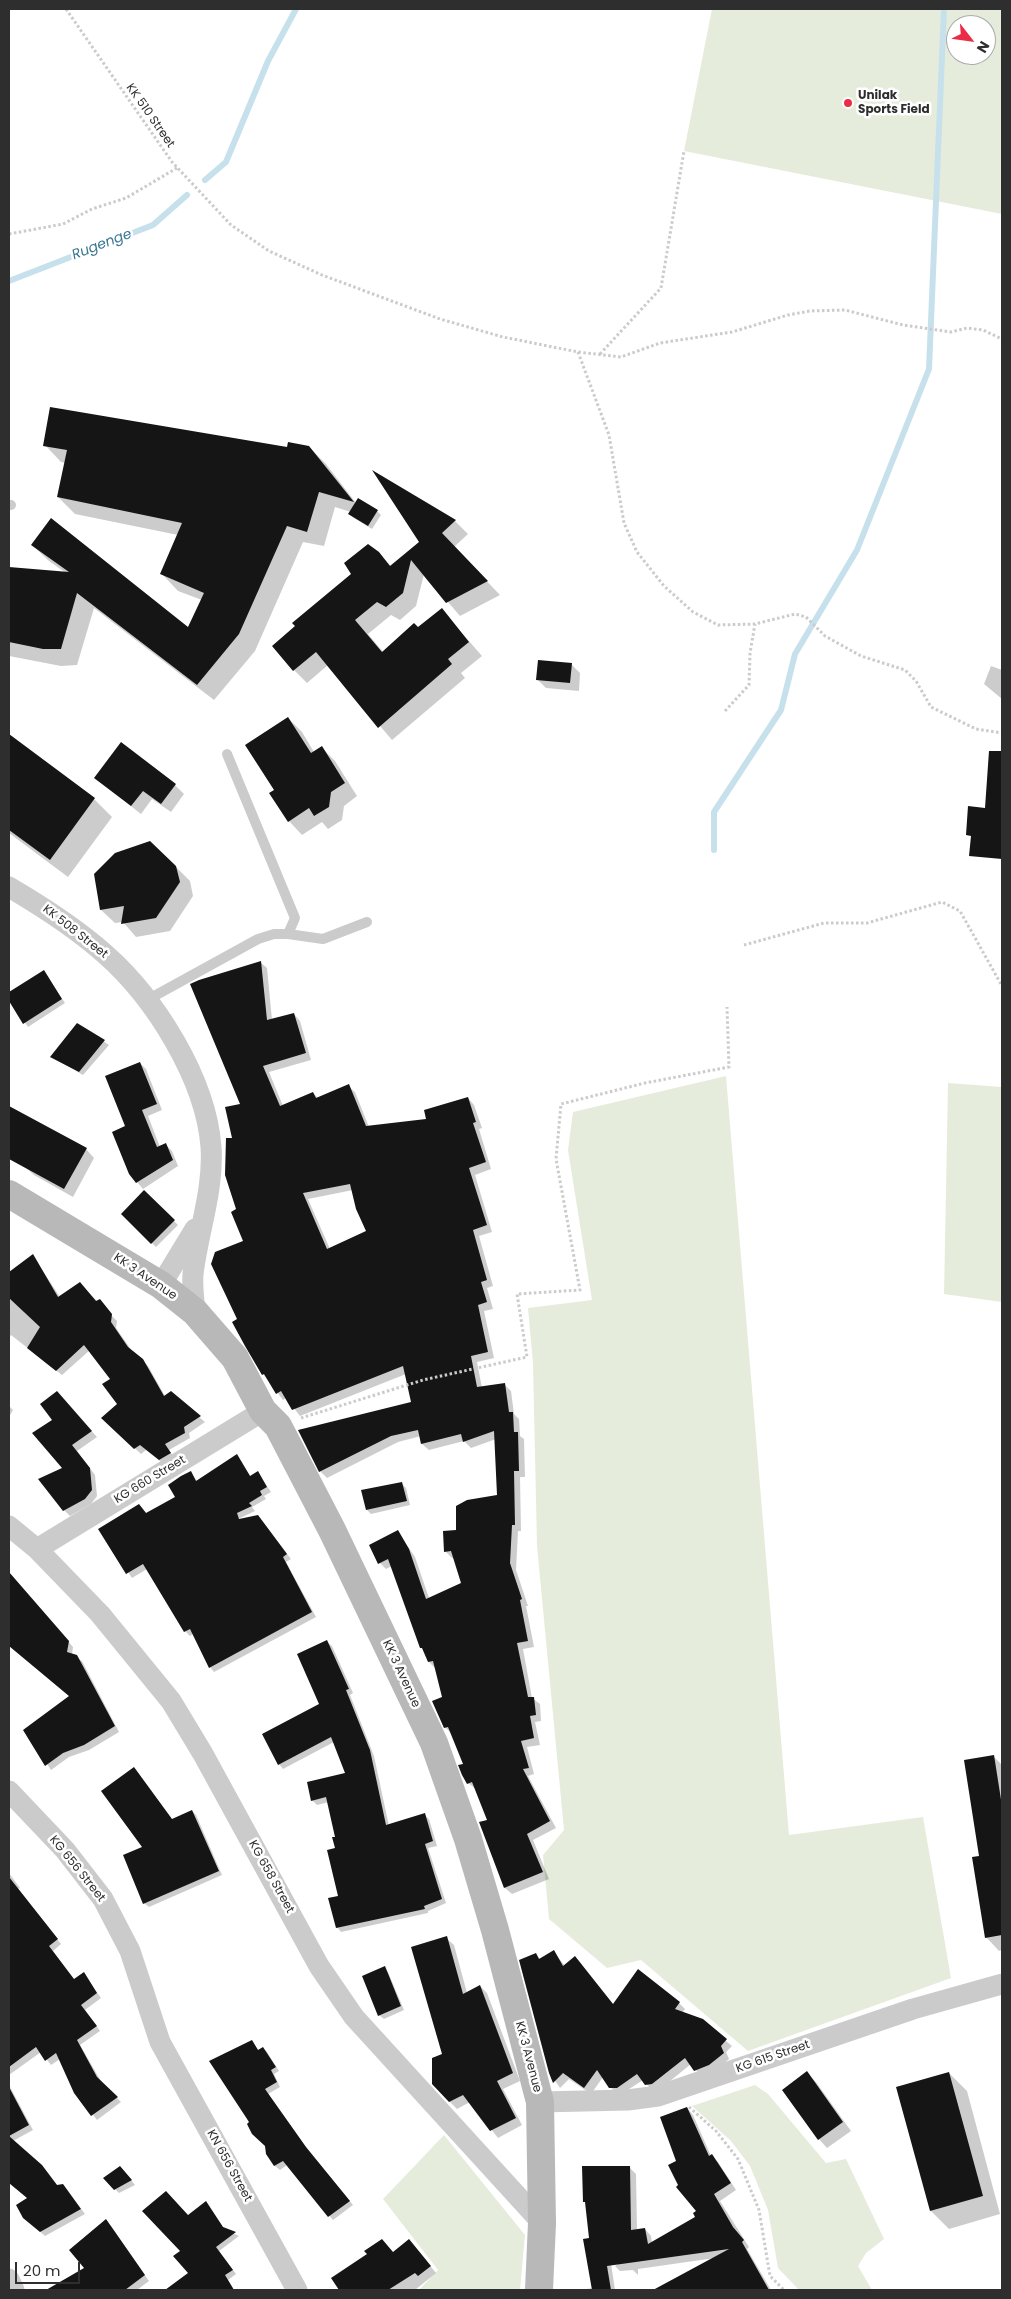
<!DOCTYPE html>
<style>
body{margin:0}
#map{position:relative;width:1011px;height:2299px;overflow:hidden;background:#fff;font-family:Poppins,sans-serif}
canvas{display:block}
.frame{position:absolute;inset:0;border:10px solid #2e2e2e;pointer-events:none}
.north{position:absolute;left:946px;top:15px;width:50px;height:50px;box-sizing:border-box;background:#fff;border:1px solid #ababab;border-radius:50%;rotate:120deg;font-size:14px;font-weight:700;line-height:20px;text-align:center;color:#2e2e2e}
.north::after{content:'';display:block;margin:auto;width:18px;height:22px;background:#ea2c47;clip-path:polygon(50% 0,100% 100%,50% 72%,0 100%)}
.scale{position:absolute;left:15px;top:2262px;width:65px;height:22px;box-sizing:border-box;border:2px solid #2e2e2e;border-top:0;padding-left:6px;font-size:15px;line-height:18px;white-space:nowrap;color:#2e2e2e;-webkit-text-stroke:4px #fff;paint-order:stroke}
</style>
<div id="map">
<canvas width="1011" height="2299"></canvas>
<div class="frame"></div>
<div class="north">N</div>
<div class="scale">20 m</div>
</div>
<script>
const ctx = document.querySelector('canvas').getContext('2d');
ctx.lineJoin = 'round';
function paint(path, color) {
  ctx.fillStyle = color;
  ctx.fill(path, 'evenodd');
}
function trace(path, color, width, dash) {
  ctx.strokeStyle = color;
  ctx.lineWidth = width;
  ctx.lineCap = dash ? 'butt' : 'round';
  ctx.setLineDash(dash || []);
  ctx.stroke(path);
}
function label(font, color, halo, rows, align = 'center') {
  ctx.font = font + ' Poppins,sans-serif';
  ctx.lineWidth = 5;
  ctx.setLineDash([]);
  ctx.textBaseline = 'middle';
  ctx.strokeStyle = halo;
  ctx.fillStyle = color;
  for (const [text, x, y, turn = 0] of rows) {
    ctx.save();
    ctx.translate(x, y);
    ctx.rotate((+turn || 0) * Math.PI / 180);
    ctx.textAlign = isNaN(turn) ? turn : align;
    if (halo) ctx.strokeText(text, 0, 0);
    ctx.fillText(text, 0, 0);
    ctx.restore();
  }
}
const green = new Path2D(`
 M 712,9 L 1002,9 L 1002,214 L 684,151 ZM 956,25 L 986,25 L 986,55 L 956,55 Z
 M 726,1076 L 789,1835 L 923,1817 L 951,1978 L 748,2051 L 641,1960 L 607,1968 L 549,1919 L 543,1855 L 564,1830 L 537,1546 L 533,1364 L 528,1308 L 592,1300 L 568,1150 L 573,1112 Z
 M 948,1083 L 1002,1087 L 1002,1302 L 944,1294 Z
 M 755,2085 L 768,2094 L 826,2163 L 846,2159 L 884,2239 L 866,2253 L 858,2266 L 872,2290 L 799,2290 L 778,2268 L 768,2210 L 750,2166 L 731,2141 L 692,2106 Z
 M 444,2135 L 525,2235 L 520,2290 L 419,2290 L 438,2270 L 383,2199 Z`);
const shadow = new Path2D(`
 M 45,445 L 309,447 L 326,464 L 356,503 L 377,511 L 381,515 L 372,529 L 354,518 L 350,514 L 351,512 L 335,507 L 324,546 L 303,542 L 255,651 L 214,700 L 94,608 L 77,665 L 61,666 L 9,656 L 9,568 L 66,573 L 49,561 L 32,545 L 188,629 L 202,600 L 178,591 L 162,574 L 178,535 L 75,514 L 58,497 L 66,463 L 61,462 Z
 M 455,521 L 468,534 L 454,547 L 500,595 L 460,616 L 424,574 L 416,606 L 400,620 L 391,615 L 368,634 L 384,653 L 442,610 L 482,656 L 461,673 L 465,678 L 392,740 L 328,665 L 307,683 L 294,670 L 378,553 L 391,566 Z
 M 571,664 L 580,673 L 579,691 L 546,688 L 537,679 Z
 M 991,666 L 1002,670 L 1002,699 L 984,684 Z
 M 288,718 L 302,732 L 314,752 L 322,748 L 335,761 L 357,796 L 344,806 L 342,820 L 328,829 L 322,822 L 302,835 L 289,821 L 276,791 Z
 M 9,736 L 94,799 L 112,817 L 68,877 L 9,833 Z
 M 95,778 L 175,785 L 184,794 L 171,812 L 152,799 L 141,814 Z
 M 176,867 L 190,881 L 193,896 L 170,931 L 136,937 L 123,922 L 115,923 L 101,910 L 96,874 Z
 M 260,962 L 267,968 L 272,1020 L 294,1014 L 300,1021 L 311,1060 L 269,1072 L 283,1106 L 313,1093 L 318,1098 L 348,1086 L 355,1092 L 369,1127 L 428,1120 L 468,1098 L 474,1105 L 482,1128 L 479,1129 L 491,1169 L 475,1175 L 492,1232 L 479,1236 L 493,1286 L 487,1288 L 493,1309 L 484,1311 L 494,1358 L 477,1362 L 482,1388 L 505,1385 L 511,1391 L 514,1414 L 519,1419 L 520,1436 L 524,1439 L 525,1477 L 520,1477 L 521,1531 L 518,1531 L 516,1570 L 528,1606 L 526,1606 L 534,1647 L 523,1649 L 532,1698 L 540,1704 L 541,1721 L 535,1722 L 540,1745 L 527,1747 L 534,1774 L 528,1776 L 556,1828 L 533,1840 L 549,1879 L 512,1894 L 505,1888 L 480,1823 L 489,1821 L 476,1789 L 468,1783 L 464,1765 L 452,1734 L 445,1727 L 444,1698 L 436,1669 L 429,1662 L 422,1648 L 392,1566 L 386,1569 L 380,1563 L 398,1532 L 415,1557 L 429,1598 L 462,1584 L 455,1558 L 452,1558 L 446,1552 L 445,1532 L 458,1531 L 498,1496 L 496,1439 L 471,1448 L 464,1441 L 429,1450 L 422,1444 L 421,1436 L 398,1442 L 327,1478 L 320,1471 L 413,1403 L 406,1374 L 300,1416 L 286,1398 L 283,1400 L 263,1374 L 239,1320 L 245,1242 L 238,1210 L 241,1105 ZM 353,1190 L 367,1231 L 330,1249 L 308,1199 Z
 M 44,972 L 65,1003 L 28,1027 L 9,999 L 9,994 Z
 M 78,1024 L 109,1045 L 83,1075 L 52,1057 Z
 M 140,1063 L 146,1069 L 162,1110 L 148,1116 L 160,1147 L 166,1145 L 172,1151 L 178,1166 L 143,1189 L 137,1182 Z
 M 9,1107 L 86,1149 L 94,1158 L 73,1197 L 34,1175 L 25,1167 L 27,1164 L 9,1153 Z
 M 144,1192 L 178,1225 L 156,1247 L 122,1214 Z
 M 33,1256 L 60,1297 L 80,1284 L 117,1321 L 116,1328 L 132,1351 L 148,1366 L 165,1396 L 171,1393 L 205,1422 L 189,1433 L 190,1438 L 169,1450 L 175,1459 L 165,1465 L 146,1450 L 141,1454 L 103,1418 L 119,1404 L 111,1379 L 90,1350 L 62,1375 L 11,1335 L 9,1339 L 9,1274 Z
 M 62,1399 L 97,1437 L 77,1451 L 95,1475 L 97,1496 L 91,1504 L 70,1516 L 64,1510 Z
 M 9,1406 L 13,1410 L 9,1417 Z
 M 237,1456 L 251,1477 L 258,1473 L 271,1492 L 264,1496 L 266,1499 L 252,1507 L 255,1511 L 236,1520 L 262,1521 L 291,1559 L 286,1562 L 316,1617 L 214,1672 L 210,1667 L 194,1633 L 190,1636 L 185,1631 L 147,1569 L 132,1578 L 100,1530 L 139,1505 L 147,1514 L 176,1498 L 191,1473 L 197,1481 Z
 M 402,1484 L 406,1488 L 410,1505 L 371,1514 L 367,1510 Z
 M 9,1582 L 21,1587 L 73,1647 L 72,1655 L 82,1661 L 119,1732 L 89,1750 L 69,1757 L 51,1770 L 25,1730 L 70,1697 L 25,1658 L 9,1639 Z
 M 327,1642 L 332,1646 L 353,1693 L 350,1695 L 374,1756 L 389,1826 L 424,1815 L 429,1819 L 437,1846 L 428,1848 L 446,1903 L 428,1911 L 428,1913 L 341,1932 L 337,1927 L 340,1897 L 337,1838 L 329,1802 L 317,1805 L 312,1800 L 347,1774 L 334,1742 L 283,1769 L 279,1764 L 320,1705 Z
 M 994,1757 L 1002,1765 L 1002,1950 L 999,1951 L 986,1937 L 981,1857 Z
 M 134,1769 L 172,1820 L 192,1811 L 196,1815 L 222,1875 L 149,1907 L 144,1903 L 144,1847 Z
 M 9,1873 L 20,1888 L 18,1889 L 61,1944 L 53,1951 L 74,1980 L 84,1974 L 101,1998 L 85,2010 L 100,2031 L 80,2045 L 102,2083 L 121,2102 L 97,2120 L 76,2093 L 60,2059 L 51,2065 L 41,2052 L 9,2075 L 9,1962 L 16,1957 L 9,1947 Z
 M 446,1938 L 454,1945 L 467,1993 L 480,1986 L 487,1993 L 520,2081 L 503,2089 L 522,2125 L 498,2138 L 470,2102 L 457,2109 L 449,2101 L 443,2055 Z
 M 553,1951 L 565,1966 L 575,1958 L 614,2005 L 679,2003 L 685,2009 L 682,2013 L 702,2021 L 732,2046 L 726,2052 L 729,2059 L 715,2071 L 701,2076 L 691,2064 L 659,2090 L 653,2091 L 643,2080 L 623,2093 L 616,2094 L 603,2077 L 591,2094 L 569,2079 L 560,2088 L 550,2073 L 536,1954 L 540,1959 Z
 M 384,1968 L 388,1972 L 404,2010 L 384,2019 L 379,2015 Z
 M 252,2042 L 259,2051 L 263,2048 L 267,2052 L 279,2071 L 274,2074 L 280,2087 L 268,2094 L 310,2153 L 353,2205 L 333,2220 L 287,2165 L 280,2170 L 275,2166 L 268,2153 L 266,2146 L 251,2123 Z
 M 807,2073 L 816,2082 L 851,2131 L 827,2148 L 819,2139 Z
 M 949,2073 L 967,2091 L 1000,2214 L 949,2229 L 931,2211 L 898,2088 Z
 M 9,2085 L 33,2130 L 13,2141 L 41,2166 L 58,2186 L 62,2185 L 67,2190 L 85,2214 L 45,2236 L 29,2222 L 29,2199 L 9,2183 Z
 M 687,2108 L 693,2115 L 711,2156 L 718,2162 L 736,2190 L 720,2201 L 749,2247 L 747,2249 L 771,2290 L 656,2290 L 715,2258 L 638,2269 L 638,2275 L 633,2270 L 620,2271 L 615,2266 L 627,2258 L 629,2167 L 636,2174 L 637,2230 L 645,2229 L 651,2236 L 652,2243 L 696,2217 L 698,2211 L 679,2185 L 678,2161 Z
 M 124,2171 L 135,2185 L 119,2193 L 115,2189 Z
 M 206,2203 L 224,2229 L 239,2236 L 219,2251 L 236,2274 L 228,2280 L 234,2290 L 169,2290 L 190,2274 L 182,2251 L 188,2216 Z
 M 111,2226 L 149,2281 L 137,2290 L 67,2290 L 62,2282 L 86,2268 Z
 M 608,2244 L 615,2290 L 580,2290 L 593,2288 Z
 M 415,2247 L 436,2273 L 415,2290 L 340,2290 L 333,2278 L 393,2254 Z`);
const stream = new Path2D(`
 M 205,180 L 226,162 L 268,61 L 296,9
 M 9,281 L 153,225 L 187,195
 M 714,850 L 714,812 L 781,710 L 795,654 L 857,550 L 929,369 L 944,9`);
const building = new Path2D(`
 M 50,407 L 287,447 L 288,442 L 309,446 L 354,502 L 319,492 L 307,532 L 287,526 L 239,634 L 197,685 L 77,593 L 61,649 L 43,649 L 9,642 L 9,567 L 69,572 L 31,545 L 51,518 L 188,627 L 204,593 L 160,574 L 182,523 L 57,497 L 67,450 L 43,446 Z
 M 372,470 L 456,520 L 442,533 L 488,581 L 446,603 L 411,560 L 403,593 L 386,607 L 377,602 L 355,620 L 382,652 L 414,623 L 418,627 L 442,608 L 469,642 L 448,659 L 452,664 L 378,728 L 316,652 L 293,671 L 272,646 L 295,626 L 292,623 L 351,574 L 344,563 L 368,544 L 379,552 L 390,566 L 419,542 Z
 M 358,498 L 378,510 L 368,526 L 348,514 Z
 M 538,660 L 572,663 L 570,683 L 536,680 Z
 M 288,717 L 311,753 L 322,746 L 345,783 L 331,792 L 329,807 L 314,816 L 309,808 L 288,822 L 269,793 L 274,790 L 245,745 Z
 M 9,734 L 95,798 L 50,860 L 9,830 Z
 M 121,742 L 176,784 L 161,804 L 143,791 L 131,806 L 94,778 Z
 M 989,751 L 1002,751 L 1002,859 L 969,856 L 971,836 L 966,835 L 968,806 L 985,808 Z
 M 150,841 L 176,866 L 180,882 L 156,918 L 121,924 L 124,906 L 100,910 L 94,874 L 115,853 Z
 M 261,961 L 267,1020 L 294,1013 L 306,1053 L 263,1066 L 280,1106 L 313,1092 L 316,1098 L 349,1084 L 366,1126 L 426,1119 L 424,1110 L 468,1097 L 476,1122 L 473,1123 L 486,1162 L 469,1168 L 487,1225 L 473,1230 L 487,1280 L 481,1282 L 487,1302 L 478,1305 L 488,1352 L 471,1356 L 477,1387 L 505,1383 L 509,1412 L 513,1412 L 514,1432 L 518,1432 L 519,1471 L 514,1471 L 515,1525 L 512,1525 L 510,1563 L 522,1599 L 520,1600 L 528,1641 L 517,1643 L 528,1697 L 534,1697 L 536,1715 L 530,1716 L 534,1738 L 521,1741 L 529,1768 L 523,1769 L 550,1821 L 527,1834 L 543,1872 L 504,1888 L 479,1822 L 487,1820 L 472,1782 L 467,1784 L 462,1775 L 458,1765 L 463,1764 L 448,1727 L 444,1728 L 432,1701 L 442,1697 L 433,1661 L 428,1662 L 422,1648 L 420,1648 L 388,1559 L 378,1564 L 369,1545 L 398,1530 L 409,1549 L 426,1599 L 461,1583 L 451,1551 L 444,1552 L 443,1531 L 456,1530 L 456,1506 L 467,1500 L 497,1495 L 494,1431 L 463,1442 L 461,1434 L 421,1444 L 418,1430 L 391,1436 L 319,1472 L 298,1430 L 411,1402 L 403,1366 L 292,1410 L 281,1391 L 276,1394 L 264,1374 L 262,1375 L 245,1346 L 232,1322 L 237,1319 L 211,1264 L 215,1252 L 243,1241 L 231,1212 L 236,1209 L 225,1175 L 226,1138 L 232,1138 L 225,1107 L 240,1104 L 190,984 L 199,980 ZM 350,1184 L 356,1209 L 366,1231 L 327,1249 L 303,1193 Z
 M 44,970 L 62,999 L 23,1024 L 9,1001 L 9,992 Z
 M 77,1023 L 105,1040 L 79,1072 L 50,1057 Z
 M 140,1062 L 157,1104 L 142,1110 L 157,1147 L 166,1143 L 173,1160 L 136,1183 L 129,1174 L 112,1132 L 125,1126 L 105,1076 Z
 M 9,1106 L 87,1148 L 64,1189 L 9,1159 Z
 M 144,1190 L 175,1220 L 151,1244 L 121,1214 Z
 M 33,1254 L 58,1297 L 80,1282 L 96,1301 L 100,1299 L 112,1314 L 111,1322 L 128,1347 L 143,1359 L 164,1396 L 171,1391 L 201,1416 L 184,1427 L 185,1433 L 165,1444 L 171,1453 L 159,1460 L 140,1445 L 134,1449 L 101,1418 L 117,1404 L 102,1384 L 110,1379 L 84,1345 L 56,1371 L 27,1348 L 40,1327 L 9,1298 L 9,1272 Z
 M 57,1391 L 92,1431 L 72,1445 L 90,1468 L 92,1490 L 85,1499 L 63,1511 L 38,1479 L 62,1468 L 32,1433 L 52,1420 L 40,1404 Z
 M 237,1454 L 250,1476 L 258,1471 L 267,1487 L 260,1491 L 262,1495 L 249,1503 L 252,1506 L 237,1513 L 239,1519 L 258,1515 L 287,1554 L 283,1557 L 312,1612 L 209,1668 L 190,1629 L 184,1632 L 143,1564 L 126,1574 L 98,1529 L 139,1504 L 146,1513 L 175,1497 L 168,1485 L 181,1476 L 191,1471 L 196,1481 Z
 M 402,1482 L 407,1501 L 366,1510 L 361,1490 Z
 M 9,1572 L 69,1641 L 67,1652 L 77,1655 L 115,1726 L 84,1745 L 63,1753 L 45,1766 L 23,1730 L 69,1696 L 9,1646 Z
 M 327,1640 L 349,1689 L 346,1690 L 370,1750 L 386,1825 L 425,1813 L 433,1841 L 425,1844 L 442,1899 L 424,1906 L 425,1909 L 336,1928 L 328,1898 L 338,1896 L 327,1850 L 335,1848 L 332,1837 L 335,1837 L 326,1797 L 311,1801 L 307,1782 L 345,1773 L 331,1737 L 278,1765 L 262,1734 L 319,1704 L 297,1654 Z
 M 994,1755 L 1002,1806 L 1002,1935 L 985,1938 L 972,1857 L 979,1856 L 964,1760 Z
 M 134,1767 L 172,1819 L 192,1810 L 219,1871 L 143,1904 L 123,1855 L 142,1847 L 101,1791 Z
 M 9,1877 L 58,1939 L 49,1946 L 74,1979 L 84,1972 L 97,1993 L 81,2005 L 97,2026 L 77,2040 L 97,2077 L 118,2097 L 91,2116 L 74,2093 L 56,2053 L 45,2061 L 36,2047 L 9,2067 Z
 M 447,1936 L 463,1994 L 480,1985 L 513,2073 L 497,2081 L 516,2118 L 490,2131 L 463,2095 L 449,2102 L 432,2084 L 432,2058 L 442,2054 L 411,1947 Z
 M 554,1950 L 563,1966 L 575,1956 L 613,2004 L 638,1969 L 680,2002 L 675,2009 L 703,2019 L 727,2039 L 721,2046 L 724,2053 L 709,2065 L 694,2071 L 685,2058 L 652,2084 L 645,2085 L 637,2074 L 617,2088 L 609,2088 L 597,2070 L 584,2088 L 563,2073 L 553,2083 L 549,2073 L 519,1960 L 536,1953 L 539,1959 Z
 M 385,1966 L 401,2006 L 378,2016 L 362,1976 Z
 M 252,2040 L 258,2050 L 263,2047 L 276,2067 L 271,2070 L 277,2082 L 265,2089 L 306,2147 L 350,2201 L 328,2217 L 283,2161 L 274,2166 L 266,2154 L 265,2146 L 252,2134 L 247,2124 L 249,2122 L 209,2061 Z
 M 807,2071 L 843,2122 L 818,2140 L 782,2090 Z
 M 949,2072 L 983,2196 L 930,2211 L 896,2087 Z
 M 9,2087 L 29,2125 L 9,2136 L 42,2165 L 57,2185 L 63,2184 L 81,2209 L 40,2232 L 23,2218 L 16,2205 L 27,2198 L 9,2183 Z
 M 687,2107 L 709,2156 L 712,2154 L 731,2183 L 714,2194 L 733,2227 L 744,2240 L 742,2242 L 769,2290 L 653,2290 L 729,2249 L 607,2266 L 611,2290 L 592,2290 L 583,2239 L 589,2238 L 585,2202 L 583,2202 L 582,2166 L 630,2166 L 631,2230 L 645,2228 L 648,2244 L 695,2217 L 693,2213 L 696,2211 L 676,2187 L 678,2185 L 668,2165 L 676,2161 L 660,2117 Z
 M 120,2166 L 132,2180 L 114,2190 L 103,2178 Z
 M 166,2191 L 188,2215 L 206,2201 L 223,2227 L 236,2232 L 216,2247 L 233,2270 L 225,2275 L 234,2290 L 165,2290 L 188,2273 L 173,2256 L 180,2251 L 142,2211 Z
 M 106,2219 L 145,2275 L 125,2290 L 46,2290 L 84,2268 L 69,2250 Z
 M 382,2239 L 393,2252 L 409,2239 L 431,2266 L 418,2276 L 415,2273 L 388,2290 L 339,2290 L 331,2278 L 367,2254 L 364,2251 Z`);
const path = new Path2D(`
 M 66,9 L 172,162 L 231,225 L 269,251 L 322,275 L 440,319 L 503,337 L 578,352 L 621,357 L 660,343 L 732,332 L 788,315 L 810,311 L 845,310 L 903,325 L 951,332 L 967,328 L 983,330 L 1002,339
 M 9,234 L 63,224 L 92,209 L 126,198 L 177,168
 M 578,352 L 609,435 L 624,523 L 637,552 L 664,586 L 693,612 L 718,625 L 755,624 L 795,614 L 806,617 L 825,636 L 861,656 L 905,670 L 916,681 L 931,707 L 976,729 L 1002,733
 M 600,354 L 661,288 L 684,151
 M 725,711 L 749,685 L 750,653 L 755,624
 M 744,945 L 824,923 L 867,923 L 942,902 L 960,911 L 1002,986
 M 301,1418 L 423,1380 L 527,1357 L 517,1294 L 580,1290 L 556,1159 L 561,1104 L 645,1083 L 729,1067 L 727,1007
 M 689,2107 L 716,2131 L 738,2159 L 759,2210 L 770,2276 L 784,2290`);
const lane = new Path2D(`
 M 9,505 L 11,505
 M 288,934 L 323,939 L 367,922
 M 147,1000 L 258,939 L 274,934 L 288,934 L 295,918 L 227,754`);
const street = new Path2D(`
 M 9,887 C 43,907 76,928 105,954 C 155,998 206,1079 211,1147 C 214,1190 198,1232 193,1274 C 192,1287 194,1300 195,1312
 M 161,1285 L 195,1229
 M 9,1526 L 37,1549 L 100,1614 L 171,1701 L 203,1754 L 319,1966 L 354,2017 L 542,2223
 M 37,1549 L 263,1411
 M 9,1791 L 65,1850 L 103,1899 L 130,1951 L 160,2042 L 297,2290
 M 540,2102 L 628,2100 L 658,2096 L 913,2009 L 1002,1984
 M 9,2279 L 14,2290`);
const secondary = new Path2D(`
 M 9,1194 L 161,1285 L 195,1312 L 235,1358 L 263,1411 L 278,1426 L 332,1530 L 434,1743 L 468,1839 L 495,1930 L 540,2102 L 542,2223 L 539,2290`);
const markers = [
 [848,103,5,"#ea2c47"]
];
const poiNames = [
 ["Unilak",858,96],
 ["Sports Field",858,110]
];
const streetNames = [
 ["KK 510 Street",150,116,55],
 ["KK 508 Street",75,932,38],
 ["KK 3 Avenue",145,1277,34],
 ["KG 660 Street",150,1480,-31],
 ["KK 3 Avenue",401,1674,65],
 ["KG 656 Street",77,1869,51],
 ["KG 658 Street",271,1877,61],
 ["KK 3 Avenue",528,2057,75],
 ["KG 615 Street",773,2057,-19],
 ["KN 656 Street",229,2166,61]
];
const waterNames = [
 ["Rugenge",102,245,-21]
];
paint(green, '#e6ecdb');
paint(shadow, '#0003');
trace(stream, '#c7e1ec', 6);
paint(building, '#151515');
trace(path, '#cbcbcb', 3, [2.5, 2.5]);
trace(lane, '#cbcbcb', 10);
trace(street, '#cbcbcb', 21);
trace(secondary, '#b8b8b8', 28);
for (const [x, y, r, color] of markers) {
  const dot = new Path2D();
  dot.arc(x, y, r, 0, 2 * Math.PI);
  ctx.fillStyle = color;
  ctx.fill(dot);
  trace(dot, '#fff', 2);
}
label('bold 12px', '#2e2e2e', '#fff', poiNames, 'left');
label('12px', '#2e2e2e', '#fff', streetNames);
label('italic 14px', '#3a7793', '#fff', waterNames);
</script>
